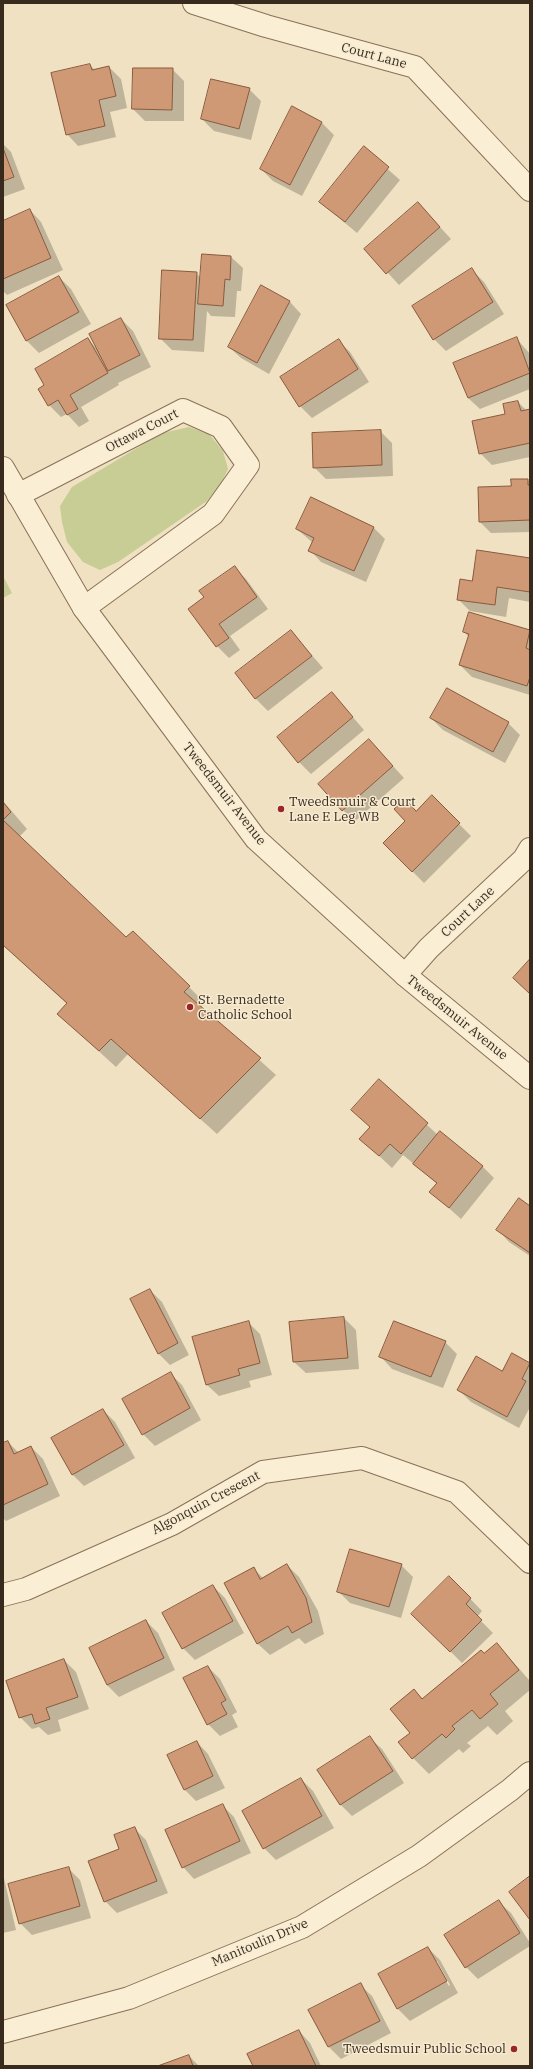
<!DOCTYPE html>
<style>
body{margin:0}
#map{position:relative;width:533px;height:2069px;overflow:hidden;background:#efe1c1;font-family:"IBM Plex Serif",serif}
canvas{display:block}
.frame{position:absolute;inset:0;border:4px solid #382a1d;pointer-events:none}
</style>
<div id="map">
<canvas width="533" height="2069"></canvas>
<div class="frame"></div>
</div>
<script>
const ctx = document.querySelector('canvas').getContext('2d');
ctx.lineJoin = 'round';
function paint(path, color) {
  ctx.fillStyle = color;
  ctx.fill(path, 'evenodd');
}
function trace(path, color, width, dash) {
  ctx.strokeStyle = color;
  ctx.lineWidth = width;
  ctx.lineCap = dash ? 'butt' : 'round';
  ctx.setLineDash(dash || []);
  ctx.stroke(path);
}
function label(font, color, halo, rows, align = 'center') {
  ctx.font = font + ' "IBM Plex Serif",serif';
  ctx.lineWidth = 3;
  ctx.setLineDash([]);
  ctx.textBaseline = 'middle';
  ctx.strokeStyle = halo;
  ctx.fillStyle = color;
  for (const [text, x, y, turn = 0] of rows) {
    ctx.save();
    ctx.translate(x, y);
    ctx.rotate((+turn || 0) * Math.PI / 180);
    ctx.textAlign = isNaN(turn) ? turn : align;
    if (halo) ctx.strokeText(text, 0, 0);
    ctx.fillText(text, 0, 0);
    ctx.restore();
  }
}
const green = new Path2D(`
 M 189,427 L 209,434 L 223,451 L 228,469 L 221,484 L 207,501 L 118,562 L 100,570 L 83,562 L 67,542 L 62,522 L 60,506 L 72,487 L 162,433 Z
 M 3,576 L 12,593 L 3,598 Z`);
const shadow = new Path2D(`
 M 90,65 L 95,70 L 109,67 L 121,79 L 127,108 L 110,112 L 116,137 L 78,146 L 67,134 Z
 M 172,69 L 184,81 L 184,121 L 145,121 L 133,109 Z
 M 249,89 L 261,101 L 251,140 L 214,131 L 202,119 Z
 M 292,108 L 322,123 L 334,135 L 302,196 L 273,181 L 261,169 Z
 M 3,144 L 11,152 L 25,189 L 3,197 Z
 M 364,148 L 400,180 L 357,233 L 320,202 Z
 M 418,203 L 451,239 L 399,285 L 366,249 Z
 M 30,210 L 41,222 L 63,270 L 7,295 L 3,291 L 3,222 Z
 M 231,257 L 243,268 L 241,291 L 237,291 L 235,317 L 211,316 L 207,311 L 204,352 L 172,350 L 160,338 L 196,273 L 201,278 Z
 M 472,270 L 484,282 L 504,314 L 446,351 L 434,339 Z
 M 59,277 L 71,289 L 91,324 L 39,353 L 27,341 L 7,305 Z
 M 262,287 L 290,302 L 301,314 L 269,374 L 241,358 L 229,347 Z
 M 121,319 L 133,331 L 151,367 L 118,383 L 119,385 L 81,407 L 89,421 L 79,427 L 67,414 L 61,417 L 49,405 L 40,389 L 45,386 L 88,339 L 97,349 Z
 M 517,339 L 530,354 L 530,389 L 480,409 L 468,398 Z
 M 339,341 L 350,352 L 369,382 L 312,418 L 300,406 Z
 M 518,402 L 527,411 L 530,410 L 530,457 L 492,465 L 480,453 Z
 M 380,431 L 392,443 L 393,476 L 326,479 L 314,467 Z
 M 527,480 L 530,482 L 530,532 L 491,533 L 479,521 L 512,487 Z
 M 374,528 L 385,539 L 366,582 L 321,562 L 310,550 L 313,543 L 297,529 Z
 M 530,559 L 530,602 L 509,598 L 506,617 L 470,611 L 458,599 L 473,582 Z
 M 234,567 L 246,579 L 268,609 L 230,636 L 240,650 L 229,658 L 217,646 L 205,598 Z
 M 470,613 L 530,631 L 530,695 L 472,677 L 460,665 L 469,637 L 464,632 Z
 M 291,631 L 323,668 L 268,711 L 256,699 L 236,673 Z
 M 332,693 L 364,730 L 311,774 L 299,762 Z
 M 431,718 L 508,723 L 520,735 L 505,763 L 443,730 Z
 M 369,740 L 404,778 L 354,822 L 343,810 Z
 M 432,797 L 471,836 L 424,883 L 384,843 Z
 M 3,801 L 27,829 L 19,837 L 126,939 L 189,987 L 205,1003 L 201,1007 L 276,1075 L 217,1134 L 128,1054 L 116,1067 L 58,1014 L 67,1004 L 3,945 Z
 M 379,1081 L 438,1135 L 482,1166 L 494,1178 L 461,1219 L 431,1192 L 437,1184 L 414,1164 L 403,1155 L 392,1168 L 361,1139 L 371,1128 L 353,1110 Z
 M 530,1207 L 530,1256 L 509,1242 L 498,1230 Z
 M 150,1290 L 162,1302 L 189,1355 L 170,1365 L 158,1353 Z
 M 344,1318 L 356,1330 L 359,1369 L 306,1373 L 294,1362 Z
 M 248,1322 L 260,1334 L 272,1375 L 249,1381 L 251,1387 L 219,1396 L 207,1385 Z
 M 445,1342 L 457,1354 L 443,1388 L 392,1369 L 381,1357 Z
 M 529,1364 L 530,1407 L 519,1428 L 471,1402 L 459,1390 L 503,1372 Z
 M 171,1374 L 182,1385 L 201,1420 L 155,1446 L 143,1434 Z
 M 103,1410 L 115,1422 L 135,1458 L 84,1486 L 72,1474 Z
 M 8,1442 L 19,1453 L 31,1447 L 43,1459 L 60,1496 L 6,1521 L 3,1518 L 3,1444 Z
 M 287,1565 L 299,1577 L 318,1611 L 324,1634 L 305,1644 L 299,1638 L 270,1655 L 258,1644 L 225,1584 L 253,1568 L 264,1579 Z
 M 401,1565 L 413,1577 L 401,1618 L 350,1603 L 338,1591 Z
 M 449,1577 L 482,1611 L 477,1617 L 493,1633 L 462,1663 L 413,1614 Z
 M 213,1586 L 225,1598 L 244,1633 L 195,1660 L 183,1648 Z
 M 146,1621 L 158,1633 L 175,1670 L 119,1697 L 107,1685 Z
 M 497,1644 L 530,1681 L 530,1690 L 505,1711 L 513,1721 L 497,1735 L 488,1726 L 467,1743 L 471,1746 L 463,1753 L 459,1749 L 429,1774 L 413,1758 L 411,1733 L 414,1690 L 423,1699 Z
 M 64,1660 L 76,1672 L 89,1709 L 58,1720 L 61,1731 L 48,1735 L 39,1727 L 32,1729 L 20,1717 Z
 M 208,1667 L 220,1679 L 237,1712 L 232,1715 L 238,1727 L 220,1736 L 208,1724 Z
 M 370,1738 L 382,1749 L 404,1783 L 352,1816 L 340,1804 Z
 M 197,1742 L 208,1754 L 225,1788 L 196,1801 L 185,1790 Z
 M 301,1779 L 313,1791 L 334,1828 L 276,1860 L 264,1848 Z
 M 222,1805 L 234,1817 L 251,1853 L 194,1879 L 183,1867 Z
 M 134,1828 L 146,1840 L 168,1893 L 117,1913 L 105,1901 L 120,1849 Z
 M 68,1868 L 80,1880 L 91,1918 L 32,1935 L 20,1923 Z
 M 3,1874 L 16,1930 L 3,1933 Z
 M 499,1902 L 511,1913 L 530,1943 L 530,1946 L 478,1979 L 466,1967 L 446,1935 Z
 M 428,1948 L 440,1960 L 458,1993 L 410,2021 L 398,2009 L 379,1975 ZM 434,1961 L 437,1961 L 450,1985 L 449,1986 Z
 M 360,1985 L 372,1996 L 391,2033 L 341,2059 L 329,2047 L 310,2011 Z
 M 299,2031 L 310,2043 L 321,2066 L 254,2066 Z
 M 189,2056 L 199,2066 L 161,2066 Z`);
const building = new Path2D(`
 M 90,64 L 92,70 L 109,66 L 116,96 L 99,100 L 105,126 L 66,135 L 51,73 Z
 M 133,68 L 173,68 L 172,110 L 132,109 Z
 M 211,79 L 250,88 L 239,129 L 201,119 Z
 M 292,106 L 322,122 L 290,185 L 260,169 Z
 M 364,146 L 389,167 L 345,222 L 319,202 Z
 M 3,148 L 14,177 L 3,181 Z
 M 418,202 L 440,227 L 386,274 L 364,249 Z
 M 30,209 L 51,258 L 3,279 L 3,221 Z
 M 202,254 L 231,256 L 230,280 L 225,279 L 223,306 L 198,304 Z
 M 472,268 L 493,302 L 433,340 L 412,306 Z
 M 162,270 L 197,272 L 193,340 L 159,339 Z
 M 59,276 L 79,312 L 26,341 L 6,305 Z
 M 261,285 L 290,301 L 257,363 L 228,347 Z
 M 121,318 L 140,355 L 108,371 L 89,334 Z
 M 517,337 L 530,373 L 468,398 L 453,363 Z
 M 88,338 L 108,373 L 70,395 L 78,409 L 67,415 L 58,400 L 48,406 L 38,389 L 44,385 L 35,369 Z
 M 339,339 L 358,369 L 299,407 L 280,377 Z
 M 518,401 L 521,411 L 530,409 L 530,443 L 479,454 L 472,421 L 505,414 L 503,404 Z
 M 381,430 L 382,465 L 313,468 L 312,433 Z
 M 511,479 L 528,479 L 528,485 L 530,485 L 530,520 L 479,522 L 478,487 L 511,486 Z
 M 311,497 L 374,527 L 354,571 L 308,551 L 314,538 L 296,529 Z
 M 477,550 L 530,558 L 530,592 L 497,587 L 495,605 L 457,600 L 460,579 L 472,581 Z
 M 235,566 L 257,597 L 219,624 L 229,638 L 216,647 L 188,609 L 204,597 L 199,591 Z
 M 469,612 L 530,630 L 526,648 L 530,650 L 530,677 L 527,686 L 459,665 L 469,634 L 463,632 Z
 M 291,630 L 312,656 L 255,699 L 235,673 Z
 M 447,688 L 509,722 L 493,752 L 430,718 Z
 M 332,692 L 353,717 L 298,763 L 277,737 Z
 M 369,739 L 393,766 L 342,811 L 318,784 Z
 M 432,795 L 460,823 L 412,872 L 383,843 L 405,821 L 394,809 L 405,799 L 416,811 Z
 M 3,802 L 11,812 L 3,820 L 126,937 L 133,931 L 190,986 L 184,992 L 261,1058 L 200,1119 L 111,1039 L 99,1051 L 57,1014 L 67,1003 L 3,945 Z
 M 530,959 L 530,994 L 513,978 Z
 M 379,1079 L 428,1123 L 401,1154 L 390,1144 L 379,1156 L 359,1139 L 370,1127 L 351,1110 Z
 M 440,1131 L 483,1166 L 449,1208 L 429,1192 L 437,1183 L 413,1164 Z
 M 519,1198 L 530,1206 L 530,1253 L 496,1230 Z
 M 150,1289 L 178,1343 L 158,1354 L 130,1299 Z
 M 344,1317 L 348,1358 L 293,1362 L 289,1322 Z
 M 249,1321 L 260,1363 L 238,1369 L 240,1375 L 206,1385 L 192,1337 Z
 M 394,1321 L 446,1341 L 431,1377 L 379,1357 Z
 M 512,1353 L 530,1363 L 522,1379 L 526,1381 L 507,1417 L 457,1390 L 476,1356 L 502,1371 Z
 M 171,1372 L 190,1408 L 142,1435 L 122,1399 Z
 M 103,1409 L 124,1445 L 72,1475 L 51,1438 Z
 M 8,1441 L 14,1454 L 31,1446 L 48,1484 L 3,1505 L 3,1443 Z
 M 350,1549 L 402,1564 L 389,1607 L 337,1592 Z
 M 287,1564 L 306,1598 L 312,1622 L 292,1633 L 288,1626 L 257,1644 L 224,1583 L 254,1567 L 260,1579 Z
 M 449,1576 L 471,1598 L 466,1604 L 482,1620 L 450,1652 L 411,1614 Z
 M 213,1585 L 233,1621 L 182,1649 L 162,1613 Z
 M 146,1620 L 164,1658 L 107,1685 L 89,1648 Z
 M 497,1643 L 519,1670 L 490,1694 L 498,1704 L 480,1719 L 472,1710 L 452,1726 L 455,1729 L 446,1738 L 442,1734 L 412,1759 L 398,1742 L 410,1733 L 390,1709 L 414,1689 L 422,1699 L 481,1650 L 484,1653 Z
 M 64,1659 L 78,1697 L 46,1708 L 50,1719 L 35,1724 L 32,1714 L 19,1718 L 6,1681 Z
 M 208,1666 L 226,1700 L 221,1703 L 227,1714 L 207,1725 L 183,1678 Z
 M 370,1736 L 393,1771 L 340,1805 L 317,1770 Z
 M 197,1741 L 213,1776 L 184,1790 L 167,1755 Z
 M 301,1778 L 322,1816 L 263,1849 L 242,1811 Z
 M 223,1804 L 240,1841 L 182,1868 L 165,1830 Z
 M 135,1827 L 157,1881 L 104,1902 L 88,1861 L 119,1849 L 114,1835 Z
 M 69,1867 L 80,1906 L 19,1924 L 8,1884 Z
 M 530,1876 L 530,1920 L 509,1892 Z
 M 499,1900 L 520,1933 L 465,1968 L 444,1935 Z
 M 428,1947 L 447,1981 L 397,2009 L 378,1974 Z
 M 361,1983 L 380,2021 L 328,2047 L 308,2010 Z
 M 299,2030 L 316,2066 L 253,2066 L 247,2054 Z
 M 189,2055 L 193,2066 L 158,2066 Z`);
const minor = new Path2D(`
 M 194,3 L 266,26 L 415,67 L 530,190
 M 18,495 L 183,410 L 221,427 L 248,465 L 213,514 L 84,608
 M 405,975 L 429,948 L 524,859 L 530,849
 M 3,1595 L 26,1589 L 172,1524 L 263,1472 L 362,1458 L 457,1492 L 530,1562`);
const tertiary = new Path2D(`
 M 3,468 L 84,608 L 256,839 L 405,975 L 530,1078
 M 3,2032 L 129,1998 L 302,1927 L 419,1856 L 510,1790 L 530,1773`);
const markers = [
 [281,809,4,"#9a2629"],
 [190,1007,4,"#9a2629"],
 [514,2049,4,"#9a2629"]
];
const streetNames = [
 ["Court Lane",374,56,15],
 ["Ottawa Court",142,431,-27],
 ["Tweedsmuir Avenue",224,794,52],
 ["Court Lane",468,912,-43],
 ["Tweedsmuir Avenue",457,1018,39],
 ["Algonquin Crescent",206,1503,-28],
 ["Manitoulin Drive",260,1943,-23]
];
const poiNames = [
 ["Tweedsmuir & Court",289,802],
 ["Lane E Leg WB",289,817],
 ["St. Bernadette",198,1000],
 ["Catholic School",198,1015],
 ["Tweedsmuir Public School",506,2049,"right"]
];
paint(green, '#c8cd95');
paint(shadow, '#0003');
paint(building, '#cf9976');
trace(building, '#895a3d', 1);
trace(minor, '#897158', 24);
trace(tertiary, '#897158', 24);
trace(minor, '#faeed4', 22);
trace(tertiary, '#faeed4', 22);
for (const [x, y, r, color] of markers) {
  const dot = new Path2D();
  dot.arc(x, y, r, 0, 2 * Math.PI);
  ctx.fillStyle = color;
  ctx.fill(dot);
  trace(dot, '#f6ebd1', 1.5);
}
label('13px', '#382a1d', '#f6ebd1', streetNames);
label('13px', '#382a1d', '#f6ebd1', poiNames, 'left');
</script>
